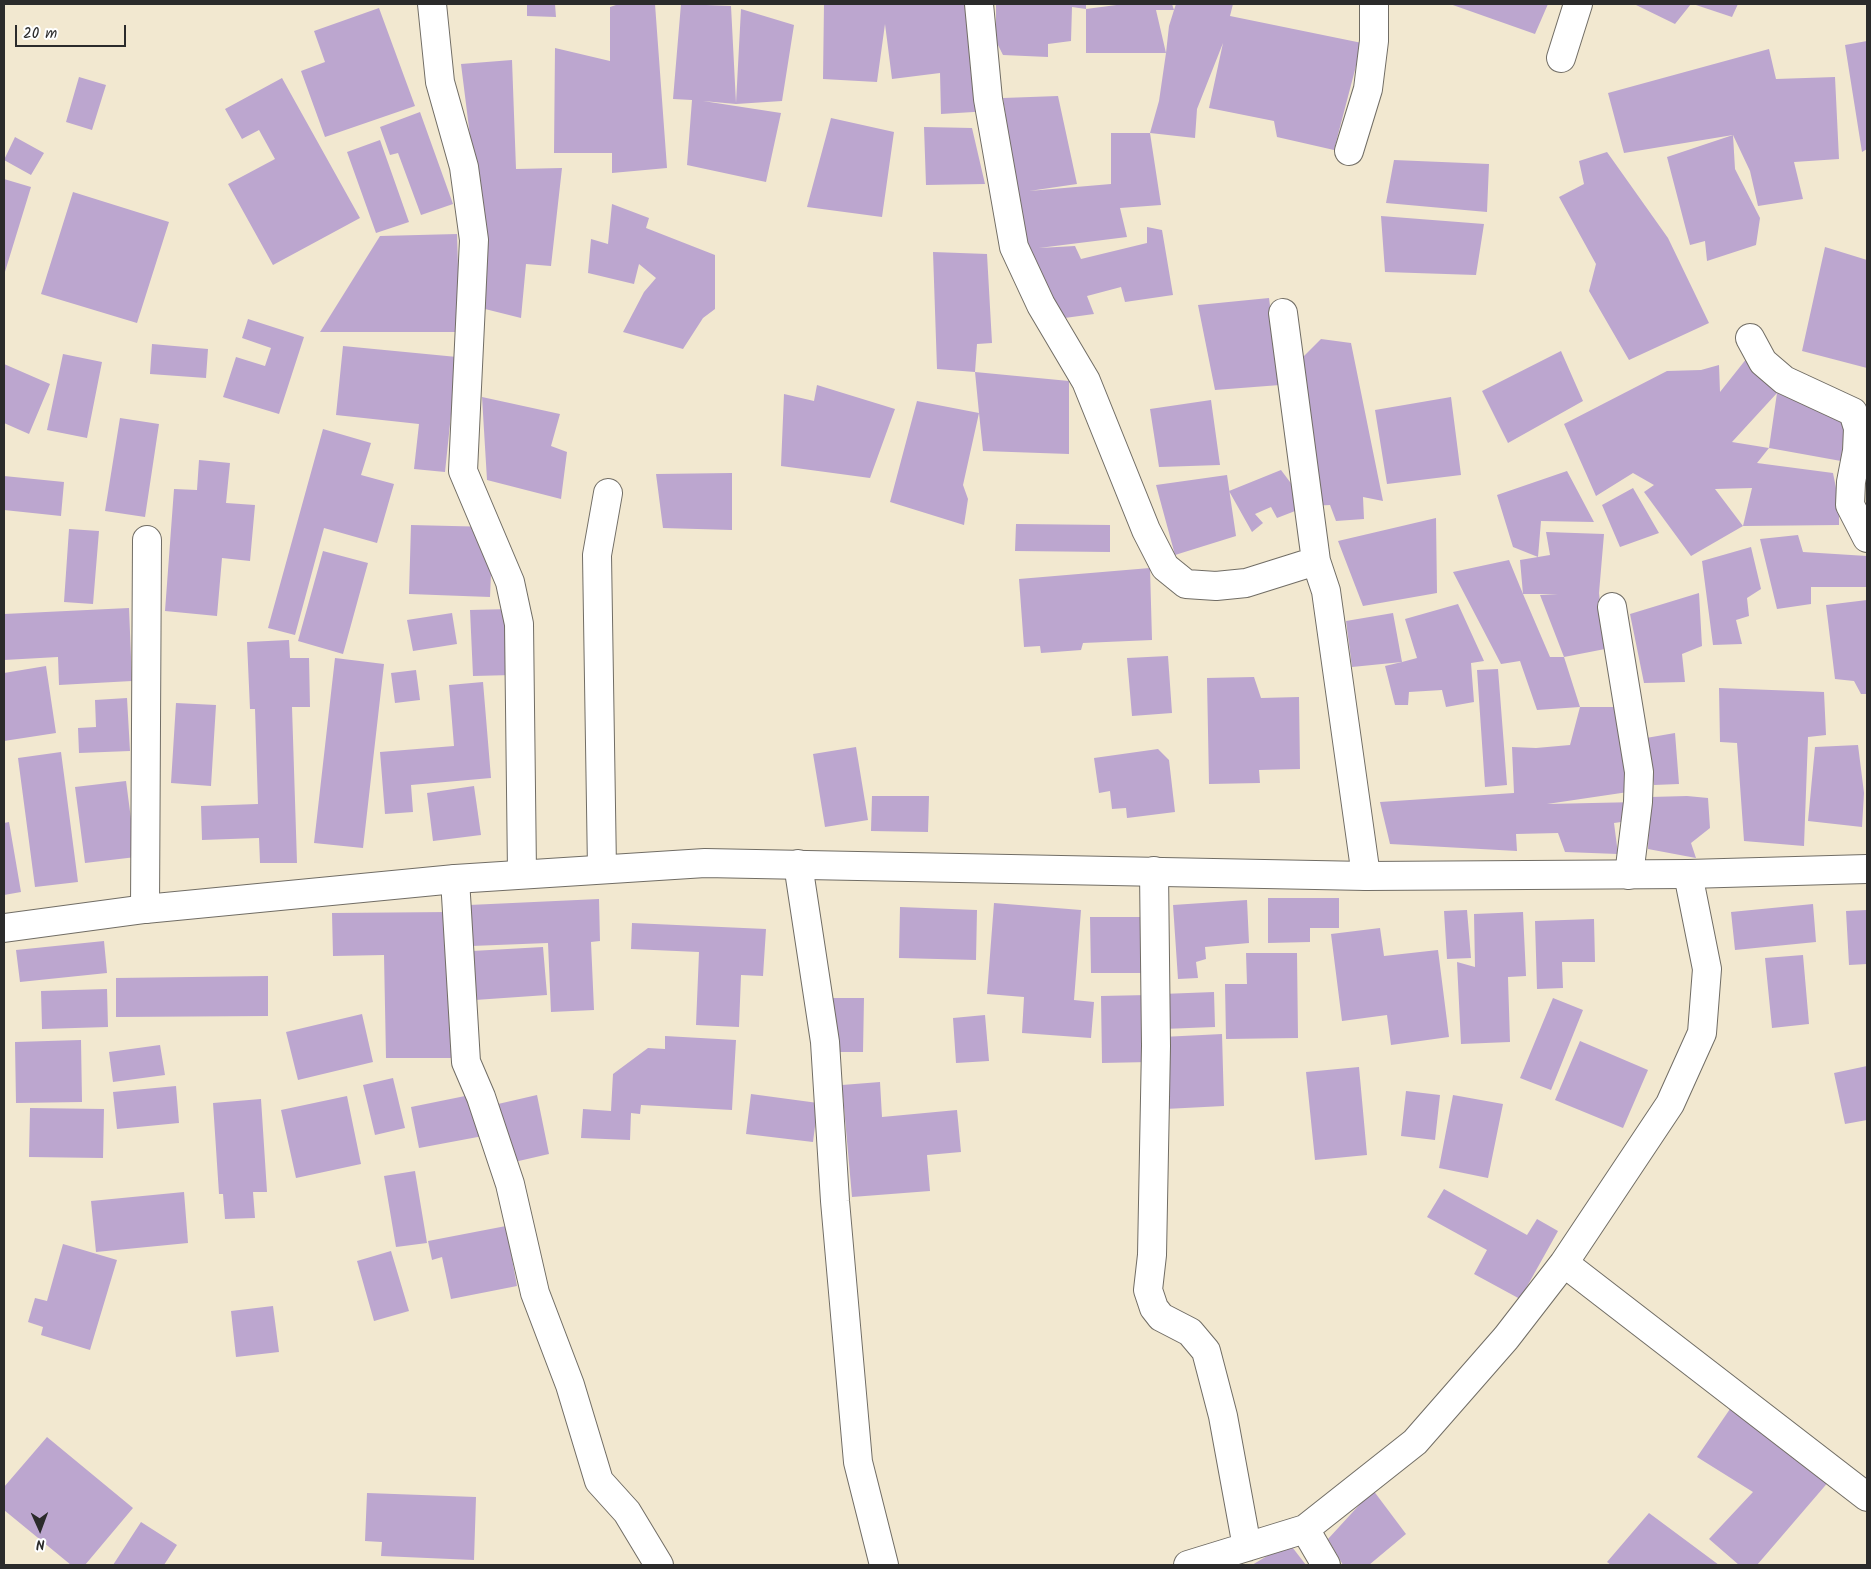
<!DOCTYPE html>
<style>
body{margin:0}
#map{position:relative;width:1871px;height:1569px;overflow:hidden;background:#f2e8d0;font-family:Kalam,sans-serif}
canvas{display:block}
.frame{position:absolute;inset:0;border:5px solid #2b2b2b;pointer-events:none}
.north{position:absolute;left:15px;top:1504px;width:50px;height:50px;-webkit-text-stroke:4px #fff;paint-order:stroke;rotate:178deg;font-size:14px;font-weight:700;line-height:20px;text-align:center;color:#2b2b2b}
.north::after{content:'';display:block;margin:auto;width:18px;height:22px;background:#2b2b2b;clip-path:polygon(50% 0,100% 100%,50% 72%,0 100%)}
.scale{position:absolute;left:15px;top:25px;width:111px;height:22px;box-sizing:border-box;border:2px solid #2b2b2b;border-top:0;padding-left:6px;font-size:15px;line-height:18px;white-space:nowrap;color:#2b2b2b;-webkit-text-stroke:4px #fff;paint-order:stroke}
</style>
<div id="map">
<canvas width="1871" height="1569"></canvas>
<div class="frame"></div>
<div class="north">N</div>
<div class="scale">20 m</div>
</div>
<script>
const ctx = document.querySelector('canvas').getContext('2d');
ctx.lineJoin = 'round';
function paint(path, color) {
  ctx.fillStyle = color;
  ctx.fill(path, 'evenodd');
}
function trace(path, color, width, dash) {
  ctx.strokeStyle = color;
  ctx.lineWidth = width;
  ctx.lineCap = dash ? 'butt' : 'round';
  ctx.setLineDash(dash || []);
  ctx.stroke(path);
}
const building = new Path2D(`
 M 527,4 L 555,4 L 556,17 L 527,16 Z
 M 619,4 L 655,4 L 667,168 L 612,173 L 612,153 L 554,153 L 555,48 L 610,61 L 610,7 Z
 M 681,4 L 731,6 L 736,103 L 741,9 L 794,25 L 782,101 L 736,104 L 703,101 L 781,113 L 766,182 L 687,165 L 692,100 L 673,99 Z
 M 824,4 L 976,4 L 990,111 L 941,114 L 940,73 L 892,79 L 885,24 L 877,82 L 823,79 Z
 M 996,4 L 1086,4 L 1086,9 L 1072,7 L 1071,41 L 1048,44 L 1048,57 L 1003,55 L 996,41 Z
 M 1124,4 L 1172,4 L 1174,10 L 1176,4 L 1233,4 L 1230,16 L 1362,43 L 1334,150 L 1277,137 L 1274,121 L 1209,108 L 1223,43 L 1197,109 L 1195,138 L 1150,133 L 1159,101 L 1166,53 L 1086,53 L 1086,9 ZM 1156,10 L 1174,10 L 1169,26 L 1166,53 Z
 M 1450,4 L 1548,4 L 1535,34 Z
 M 1634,4 L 1691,4 L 1675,24 Z
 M 1693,4 L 1738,4 L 1732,17 Z
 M 379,8 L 415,106 L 325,137 L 301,71 L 325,62 L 314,31 Z
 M 1867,41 L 1867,149 L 1862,152 L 1845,45 Z
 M 1769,49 L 1776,79 L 1835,77 L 1839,159 L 1794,162 L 1803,199 L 1758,206 L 1750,171 L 1733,135 L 1624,153 L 1608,93 Z
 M 512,60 L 516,169 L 562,168 L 551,266 L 526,264 L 521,318 L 481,308 L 472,152 L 461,64 Z
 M 79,77 L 106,85 L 92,130 L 66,122 Z
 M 282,78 L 360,218 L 273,265 L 228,184 L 275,159 L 259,130 L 242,139 L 225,109 Z
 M 1058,96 L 1077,184 L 1029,191 L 1111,184 L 1111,133 L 1150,133 L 1161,205 L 1120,208 L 1127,237 L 1039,248 L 1075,246 L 1081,259 L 1147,243 L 1147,227 L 1162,230 L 1173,295 L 1125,302 L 1121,287 L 1087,296 L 1094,314 L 1050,320 L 1028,249 L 1017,192 L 1003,98 Z
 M 420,112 L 453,204 L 421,215 L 398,153 L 390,155 L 380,127 Z
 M 831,118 L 894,132 L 882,217 L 807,207 Z
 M 924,127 L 972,128 L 985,184 L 926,185 Z
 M 1733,135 L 1735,169 L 1760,218 L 1756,245 L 1707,261 L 1705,241 L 1690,245 L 1667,157 Z
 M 15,137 L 44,153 L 31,175 L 4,160 Z
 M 380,140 L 409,222 L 376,233 L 347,152 Z
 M 1607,152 L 1668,238 L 1709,323 L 1629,360 L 1589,291 L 1596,264 L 1559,197 L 1584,184 L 1579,161 Z
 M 1394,160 L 1489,164 L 1487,212 L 1386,203 Z
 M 4,179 L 31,187 L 4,275 Z
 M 73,192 L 169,222 L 137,323 L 41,294 Z
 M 612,204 L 649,218 L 646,228 L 715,255 L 715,309 L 703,318 L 683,349 L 623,332 L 644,292 L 656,278 L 639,264 L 634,284 L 588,273 L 591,239 L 608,244 Z
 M 1381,216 L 1484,224 L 1476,275 L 1385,272 Z
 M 457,234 L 460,332 L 320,332 L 380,236 Z
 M 1825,247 L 1867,260 L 1867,368 L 1802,351 Z
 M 933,252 L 987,254 L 992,343 L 977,344 L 975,372 L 1069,381 L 1069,454 L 983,451 L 979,413 L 963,485 L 968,499 L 964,525 L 890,502 L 917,401 L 979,413 L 975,372 L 937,369 Z
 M 1269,298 L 1280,385 L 1215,390 L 1198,305 Z
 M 248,319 L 304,337 L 279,414 L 223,397 L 236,357 L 265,366 L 271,348 L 242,338 Z
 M 1321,339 L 1351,343 L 1383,501 L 1363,497 L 1364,519 L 1336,521 L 1330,505 L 1308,506 L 1302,358 Z
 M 152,344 L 208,349 L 206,378 L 150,374 Z
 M 343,346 L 457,357 L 445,472 L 414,469 L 419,424 L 336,415 Z
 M 1561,351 L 1583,401 L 1508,443 L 1482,391 Z
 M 63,354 L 102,362 L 87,438 L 47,430 Z
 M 1747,358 L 1777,393 L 1732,442 L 1769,448 L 1757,463 L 1833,473 L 1839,503 L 1839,525 L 1743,526 L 1752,488 L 1715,489 L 1743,526 L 1691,556 L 1644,492 L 1654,485 L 1633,473 L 1596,496 L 1564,424 L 1667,371 L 1701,370 L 1719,365 L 1720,392 Z
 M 4,364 L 50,384 L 29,434 L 4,423 Z
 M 817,385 L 895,409 L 870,478 L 781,466 L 784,394 L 814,401 Z
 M 1777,393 L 1845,421 L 1841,461 L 1769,448 Z
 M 482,397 L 560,414 L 551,446 L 567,452 L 561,499 L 487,480 Z
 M 1451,397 L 1461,475 L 1387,484 L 1375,410 Z
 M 1211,400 L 1220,465 L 1159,467 L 1150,409 Z
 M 120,418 L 159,424 L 145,517 L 105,511 Z
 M 323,429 L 371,443 L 361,475 L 394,484 L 377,543 L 324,528 L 295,635 L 268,628 Z
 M 199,460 L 230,463 L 226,503 L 255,505 L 250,561 L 222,558 L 217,616 L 165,611 L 174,489 L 197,490 Z
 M 1281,470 L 1308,506 L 1277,518 L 1271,507 L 1255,514 L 1263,523 L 1252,532 L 1229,491 Z
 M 1567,471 L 1594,522 L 1541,521 L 1538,557 L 1513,547 L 1497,495 Z
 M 732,473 L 732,530 L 663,528 L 656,474 Z
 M 1227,475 L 1236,536 L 1175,555 L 1156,485 Z
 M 4,476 L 64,482 L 61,516 L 4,510 Z
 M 1633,488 L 1659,533 L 1620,547 L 1602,505 Z
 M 1436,518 L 1437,593 L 1363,606 L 1338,541 Z
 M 1016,524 L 1110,525 L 1110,552 L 1015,551 Z
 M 411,525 L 493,527 L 490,597 L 409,594 Z
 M 69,529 L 99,531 L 93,604 L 64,602 Z
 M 1546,532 L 1604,534 L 1599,593 L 1605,649 L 1564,657 L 1580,707 L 1537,710 L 1520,661 L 1501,664 L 1453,572 L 1509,560 L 1523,594 L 1520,560 L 1550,555 ZM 1523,594 L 1558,594 L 1540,595 L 1564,657 L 1550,657 Z
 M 1798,535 L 1803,552 L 1867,556 L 1867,587 L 1811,587 L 1811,604 L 1777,609 L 1760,539 Z
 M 1751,547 L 1761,589 L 1747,598 L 1749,616 L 1736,620 L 1742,644 L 1713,645 L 1702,561 Z
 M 323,551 L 368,563 L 343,654 L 298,641 Z
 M 1150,568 L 1152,640 L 1083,643 L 1081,650 L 1041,653 L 1040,646 L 1024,647 L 1019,579 Z
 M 1699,593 L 1702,646 L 1682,654 L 1685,682 L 1644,683 L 1630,614 Z
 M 1867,600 L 1867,694 L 1861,694 L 1854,681 L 1835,679 L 1826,605 Z
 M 1458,604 L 1484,661 L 1471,663 L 1474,702 L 1446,707 L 1442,690 L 1409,692 L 1408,705 L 1395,705 L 1385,666 L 1402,662 L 1352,667 L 1346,621 L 1393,613 L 1402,662 L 1417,658 L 1405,619 Z
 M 129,608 L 132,681 L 59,685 L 58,657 L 4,660 L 4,614 Z
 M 510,609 L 513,675 L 473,676 L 470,610 Z
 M 452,613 L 457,644 L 413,651 L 407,620 Z
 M 289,640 L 290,658 L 309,658 L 310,707 L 292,707 L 297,863 L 260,863 L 259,838 L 202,840 L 201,806 L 258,804 L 255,709 L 250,709 L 247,642 Z
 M 1168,656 L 1172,713 L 1132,716 L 1127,658 Z
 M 335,658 L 384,664 L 363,848 L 314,843 Z
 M 46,666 L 56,733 L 4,741 L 4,673 Z
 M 1498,669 L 1507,785 L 1485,787 L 1477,670 Z
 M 416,670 L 420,700 L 395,703 L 391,673 Z
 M 1254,677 L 1261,698 L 1299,697 L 1300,769 L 1259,770 L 1260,783 L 1209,784 L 1207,678 Z
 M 483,682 L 491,778 L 411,785 L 413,812 L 385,814 L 380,752 L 454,746 L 449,685 Z
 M 1719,688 L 1824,692 L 1826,735 L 1808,737 L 1804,846 L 1744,841 L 1737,743 L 1720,742 Z
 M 127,698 L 130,751 L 79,753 L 78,728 L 96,727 L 95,700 Z
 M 176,703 L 216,705 L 211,786 L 171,783 Z
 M 1580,707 L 1617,707 L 1628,792 L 1547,804 L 1638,802 L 1636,820 L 1614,823 L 1618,854 L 1565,852 L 1558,833 L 1516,834 L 1517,851 L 1390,844 L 1380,802 L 1514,793 L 1512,747 L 1536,748 L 1570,745 Z
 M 1675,733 L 1679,784 L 1654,785 L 1646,738 Z
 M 1858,745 L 1864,793 L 1862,827 L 1808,821 L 1815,747 Z
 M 856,747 L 868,820 L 825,827 L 813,754 Z
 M 1158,749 L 1169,760 L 1175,812 L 1127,818 L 1126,808 L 1112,809 L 1110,791 L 1099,793 L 1094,758 Z
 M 61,752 L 78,882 L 35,887 L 18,758 Z
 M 126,781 L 136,857 L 85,863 L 75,787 Z
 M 474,786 L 481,835 L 433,841 L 427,793 Z
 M 872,796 L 929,796 L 928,832 L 871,831 Z
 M 1687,796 L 1708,798 L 1710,828 L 1691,843 L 1696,858 L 1648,849 L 1650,797 Z
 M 9,822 L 21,892 L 4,895 L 4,823 Z
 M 1268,898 L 1339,898 L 1339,928 L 1310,928 L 1310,942 L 1268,943 Z
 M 599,899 L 600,941 L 591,942 L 594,1010 L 551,1012 L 548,943 L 471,946 L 469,905 Z
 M 1247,900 L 1249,943 L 1205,947 L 1206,959 L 1196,962 L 1198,978 L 1178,979 L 1173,905 Z
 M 994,903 L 1081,910 L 1074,1000 L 1094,1002 L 1091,1038 L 1022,1033 L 1024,997 L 987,994 Z
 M 1813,904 L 1816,942 L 1735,950 L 1731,912 Z
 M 900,907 L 977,910 L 976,960 L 899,958 Z
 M 1467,910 L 1471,958 L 1447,959 L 1444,911 Z
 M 1867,910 L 1867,964 L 1849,965 L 1846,911 Z
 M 449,912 L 451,1058 L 386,1058 L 384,955 L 333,956 L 332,913 Z
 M 1523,912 L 1526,976 L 1508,977 L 1510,1042 L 1461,1044 L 1457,962 L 1475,967 L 1474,914 Z
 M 1090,917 L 1147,917 L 1147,973 L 1091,973 Z
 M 1594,919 L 1595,962 L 1562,962 L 1563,988 L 1537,989 L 1535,921 Z
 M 632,923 L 766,929 L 763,976 L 741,975 L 739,1027 L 696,1025 L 699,952 L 631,949 Z
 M 1380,928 L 1384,956 L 1438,950 L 1449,1037 L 1391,1045 L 1387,1015 L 1342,1021 L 1331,934 Z
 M 104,941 L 107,973 L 20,982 L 16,950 Z
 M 543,947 L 547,995 L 475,1000 L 472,951 Z
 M 1246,953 L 1297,953 L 1298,1038 L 1226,1039 L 1225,984 L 1247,984 Z
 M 1803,955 L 1809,1024 L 1772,1028 L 1765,958 Z
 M 268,976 L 268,1016 L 116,1017 L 116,978 Z
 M 107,989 L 108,1027 L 42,1029 L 41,991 Z
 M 1214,992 L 1215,1027 L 1163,1029 L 1162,994 Z
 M 1148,995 L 1149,1062 L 1102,1063 L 1101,996 Z
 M 833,998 L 864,998 L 863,1052 L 833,1052 Z
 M 1553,998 L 1583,1010 L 1551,1090 L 1520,1078 Z
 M 362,1014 L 373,1062 L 298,1080 L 286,1032 Z
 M 985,1015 L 989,1061 L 956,1063 L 953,1018 Z
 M 1222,1034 L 1224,1106 L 1165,1109 L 1162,1037 Z
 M 665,1036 L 736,1040 L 732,1110 L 641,1105 L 640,1114 L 631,1113 L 630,1140 L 581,1138 L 583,1109 L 611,1111 L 613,1074 L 648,1048 L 665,1049 Z
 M 81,1040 L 82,1102 L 16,1103 L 15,1042 Z
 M 1580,1041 L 1648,1070 L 1623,1128 L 1555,1100 Z
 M 160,1045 L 165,1075 L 113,1082 L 109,1052 Z
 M 1867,1066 L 1867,1120 L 1845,1124 L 1834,1073 Z
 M 1359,1067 L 1367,1155 L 1315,1160 L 1306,1072 Z
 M 393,1078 L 405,1128 L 375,1135 L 363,1085 Z
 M 880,1082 L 882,1117 L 957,1110 L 961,1152 L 927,1155 L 930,1191 L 852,1197 L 842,1085 Z
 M 176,1086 L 179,1123 L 117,1129 L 113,1092 Z
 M 1406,1091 L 1440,1095 L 1435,1140 L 1401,1136 Z
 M 475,1094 L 483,1136 L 419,1148 L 411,1107 Z
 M 751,1094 L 818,1103 L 813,1142 L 746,1134 Z
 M 537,1095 L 549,1154 L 510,1163 L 498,1104 Z
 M 1453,1095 L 1503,1104 L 1488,1178 L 1439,1168 Z
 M 347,1096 L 361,1164 L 296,1178 L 281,1110 Z
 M 261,1099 L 267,1192 L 253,1192 L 255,1218 L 225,1219 L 223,1194 L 219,1194 L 213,1103 Z
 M 30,1108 L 104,1109 L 103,1158 L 29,1157 Z
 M 415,1171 L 427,1243 L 396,1247 L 384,1176 Z
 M 1444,1189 L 1527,1235 L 1537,1219 L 1558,1231 L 1520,1299 L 1474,1274 L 1487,1250 L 1427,1217 Z
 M 184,1192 L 188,1243 L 96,1252 L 91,1201 Z
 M 506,1226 L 517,1286 L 451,1299 L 442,1257 L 432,1260 L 428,1241 Z
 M 63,1244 L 117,1260 L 90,1350 L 41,1335 L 43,1327 L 28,1322 L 35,1298 L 47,1301 Z
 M 391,1251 L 409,1311 L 374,1321 L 357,1261 Z
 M 273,1306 L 279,1352 L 236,1357 L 231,1311 Z
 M 1730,1409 L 1830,1480 L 1757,1565 L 1739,1565 L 1709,1539 L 1753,1492 L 1697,1457 Z
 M 47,1437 L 133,1508 L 85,1565 L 71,1565 L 4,1510 L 4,1487 Z
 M 1373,1490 L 1406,1534 L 1369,1565 L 1343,1565 L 1328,1539 Z
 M 367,1493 L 476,1497 L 474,1560 L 381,1556 L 382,1542 L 365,1541 Z
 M 1649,1513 L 1719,1565 L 1611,1565 L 1607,1562 Z
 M 141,1522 L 177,1545 L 164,1565 L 113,1565 Z
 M 1289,1543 L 1306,1565 L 1252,1565 Z`);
const street = new Path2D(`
 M 432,4 L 440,82 L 464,167 L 474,240 L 463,471 L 510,582 L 519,624 L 522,873
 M 979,4 L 988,99 L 1014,247 L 1041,305 L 1086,381 L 1146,530 L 1165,567 L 1186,584 L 1216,586 L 1246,583 L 1316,561
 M 1561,58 L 1578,4
 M 1349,151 L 1368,89 L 1374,41 L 1374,4
 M 1283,313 L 1316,561 L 1326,591 L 1366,876
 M 1750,338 L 1763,362 L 1784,380 L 1853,412 L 1858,428 L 1857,451 L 1851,482 L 1850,505 L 1867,538
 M 1612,607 L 1639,772 L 1638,802 L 1629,875
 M 798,864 L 825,1042 L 835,1201 L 858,1462 L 884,1565
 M 602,869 L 597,555 L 608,493
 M 1154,871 L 1156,1046 L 1152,1255 L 1148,1290 L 1154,1308 L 1161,1317 L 1190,1332 L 1206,1351 L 1223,1416 L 1247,1547
 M 455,879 L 466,1062 L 481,1097 L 510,1184 L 535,1293 L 570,1385 L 599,1481 L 627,1512 L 659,1565
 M 145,909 L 147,540
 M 1564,1263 L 1867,1497
 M 1305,1529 L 1326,1565
 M 1188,1565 L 1305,1529 L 1415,1442 L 1506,1338 L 1564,1263 L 1670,1104 L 1702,1033 L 1707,969 L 1688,874`);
const secondary = new Path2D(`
 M 4,928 L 145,909 L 455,879 L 705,863 L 1366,876 L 1688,874 L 1867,869`);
paint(building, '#bca6cf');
trace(street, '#716d65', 30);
trace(secondary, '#716d65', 30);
trace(street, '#fff', 28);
trace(secondary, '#fff', 28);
</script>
